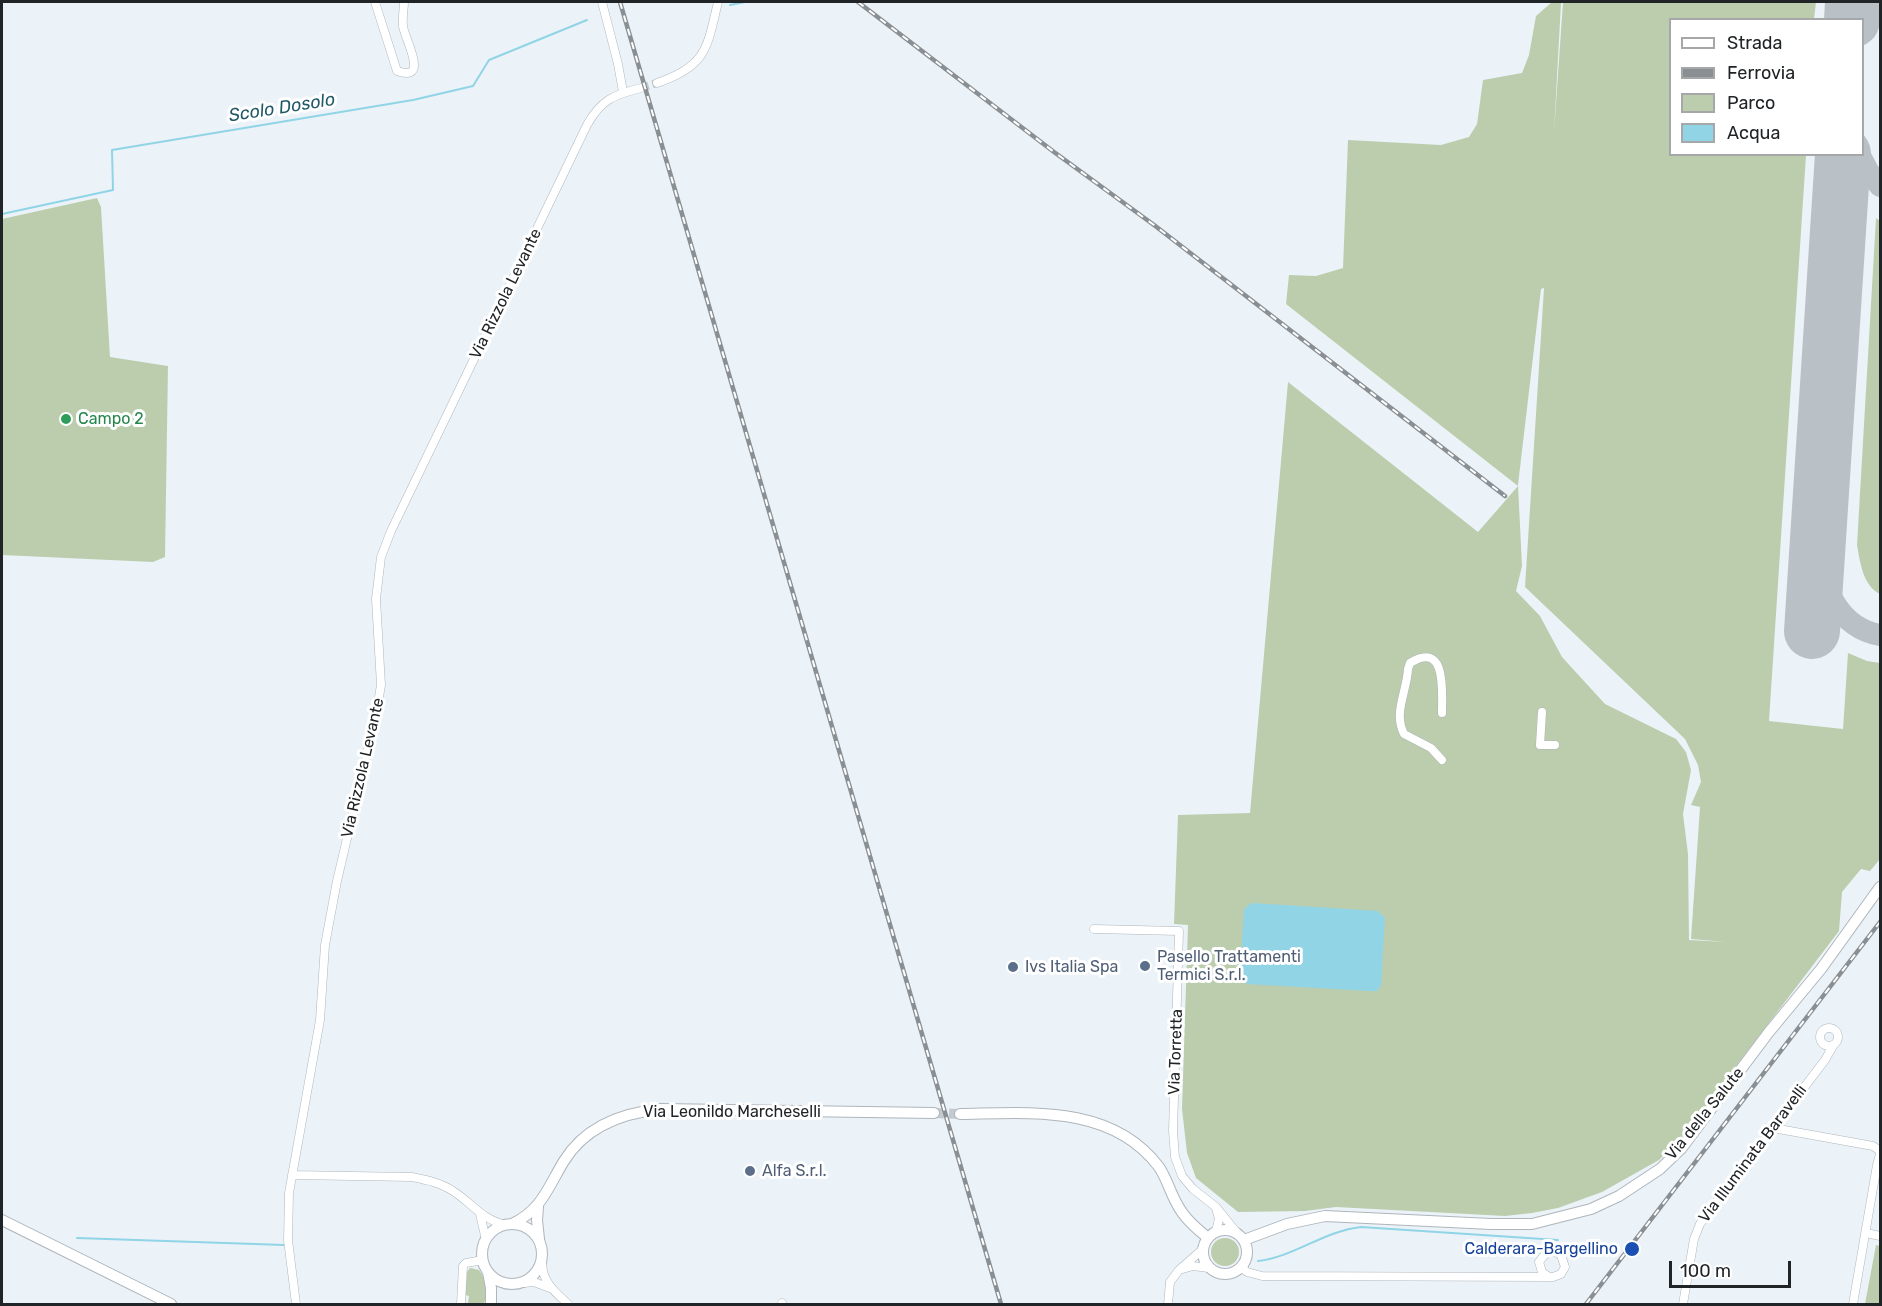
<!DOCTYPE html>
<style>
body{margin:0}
#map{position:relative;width:1882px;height:1306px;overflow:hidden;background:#ebf3f9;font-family:Rubik,sans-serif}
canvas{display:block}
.frame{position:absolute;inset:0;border:3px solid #212426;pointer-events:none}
.legend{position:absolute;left:1669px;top:18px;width:195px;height:138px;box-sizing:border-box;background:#fff;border:2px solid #a6a7a8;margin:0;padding:8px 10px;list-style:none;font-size:18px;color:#212426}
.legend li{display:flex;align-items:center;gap:12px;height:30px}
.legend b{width:30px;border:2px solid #a6a7a8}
.scale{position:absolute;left:1669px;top:1261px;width:122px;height:27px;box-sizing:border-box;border:3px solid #212426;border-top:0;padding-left:8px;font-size:18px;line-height:21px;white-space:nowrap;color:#212426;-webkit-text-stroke:4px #fff;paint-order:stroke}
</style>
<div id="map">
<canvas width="1882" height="1306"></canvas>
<div class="frame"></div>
<ul class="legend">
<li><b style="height:8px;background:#fff"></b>Strada</li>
<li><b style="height:8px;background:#8a8f93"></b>Ferrovia</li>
<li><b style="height:16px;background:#bccdae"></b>Parco</li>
<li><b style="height:16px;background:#90d4e6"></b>Acqua</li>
</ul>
<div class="scale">100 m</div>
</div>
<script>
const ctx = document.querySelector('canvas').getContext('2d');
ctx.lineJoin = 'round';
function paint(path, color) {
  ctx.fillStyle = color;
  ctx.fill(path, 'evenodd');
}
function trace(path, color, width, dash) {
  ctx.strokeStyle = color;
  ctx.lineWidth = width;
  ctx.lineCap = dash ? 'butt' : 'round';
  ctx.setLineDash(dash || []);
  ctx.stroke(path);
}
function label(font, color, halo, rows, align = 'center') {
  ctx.font = font + ' Rubik,sans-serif';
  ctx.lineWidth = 6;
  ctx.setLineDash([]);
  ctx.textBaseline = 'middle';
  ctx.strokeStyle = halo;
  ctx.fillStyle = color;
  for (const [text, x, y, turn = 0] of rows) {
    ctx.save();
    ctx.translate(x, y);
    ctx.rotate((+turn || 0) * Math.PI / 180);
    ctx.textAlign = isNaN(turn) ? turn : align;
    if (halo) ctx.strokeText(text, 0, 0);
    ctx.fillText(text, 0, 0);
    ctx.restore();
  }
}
const green = new Path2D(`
 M 1552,2 L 1561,3 L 1554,132 L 1563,2 L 1816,2 L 1814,19 L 1670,20 L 1670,154 L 1806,155 L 1769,721 L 1843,729 L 1848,653 L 1867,661 L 1880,663 L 1880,859 L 1870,871 L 1861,869 L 1842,892 L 1839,931 L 1682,1137 L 1659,1160 L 1602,1192 L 1558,1208 L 1532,1213 L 1505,1216 L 1336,1207 L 1305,1211 L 1238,1212 L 1196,1178 L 1187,1153 L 1182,1109 L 1188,925 L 1174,924 L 1178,815 L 1250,813 L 1288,382 L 1478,532 L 1518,486 L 1286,304 L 1289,275 L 1316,276 L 1343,268 L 1348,140 L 1441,145 L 1469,137 L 1477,124 L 1483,80 L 1522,73 L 1529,55 L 1536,16 ZM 1544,288 L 1525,587 L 1685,739 L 1698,765 L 1701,782 L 1691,805 L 1700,807 L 1691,939 L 1726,942 L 1689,940 L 1688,854 L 1683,814 L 1691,770 L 1686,752 L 1676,739 L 1605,704 L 1562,657 L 1540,616 L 1516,591 L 1522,566 L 1518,485 L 1541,289 Z
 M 97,198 L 101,207 L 110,357 L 168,366 L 165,557 L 153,562 L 2,555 L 2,219 Z
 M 1876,218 L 1880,221 L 1880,594 C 1863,586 1860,562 1857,545 Z
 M1211 1252a14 14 0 1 1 28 0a14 14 0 1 1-28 0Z
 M 1876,1245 L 1880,1246 L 1880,1304 L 1865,1304 Z
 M 470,1268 L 479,1270 C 488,1283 488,1290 484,1304 L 468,1304 L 469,1296 L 465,1295 L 467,1272 Z`);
const water = new Path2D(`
 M 1252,903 L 1378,911 L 1385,918 L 1381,985 L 1377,991 L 1369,991 L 1247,984 L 1240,975 L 1244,910 L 1247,906 Z`);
const stream = new Path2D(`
 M 730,5 L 745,2
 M 2,214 L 113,190 L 112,150 L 413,100 L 473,86 L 489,60 L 587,20
 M 77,1238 L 284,1245
 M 1258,1261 C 1294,1257 1324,1231 1361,1227 L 1558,1240`);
const taxiway = new Path2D(`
 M 1859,154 L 1868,171 L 1880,186
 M 1818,546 C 1822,585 1837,627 1880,635`);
const runway = new Path2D(`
 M 1852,20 L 1853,2
 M 1812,631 L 1843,154`);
const streetTunnel = new Path2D(`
 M 641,88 L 657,83`);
const secondaryTunnel = new Path2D(`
 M 934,1113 L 960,1114`);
const street = new Path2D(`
 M 375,2 L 397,71 C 431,83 404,38 403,26 C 402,18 404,9 404,2
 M 602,2 L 618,64 L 623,92
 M 657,83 C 707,66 707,48 718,2
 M 1542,712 L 1540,745 L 1555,745
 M 1442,760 L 1431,748 L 1404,734 C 1393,713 1407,691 1408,669 L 1410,663 C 1447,640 1442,692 1442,713
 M 1094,929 L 1179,931 L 1173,1131 L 1175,1157 L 1182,1176 L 1193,1189 L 1216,1207 L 1238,1234
 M1820 1037a9 9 0 1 1 18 0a9 9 0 1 1-18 0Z
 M 1773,1128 L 1873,1146 L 1880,1151
 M 292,1175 L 412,1177 C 427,1180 441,1183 453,1191 C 473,1204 481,1219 506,1225
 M 480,1214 L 486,1240
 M 1216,1231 L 1219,1219 L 1216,1208
 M 1866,1233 L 1880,1236
 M 1203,1249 L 1179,1270 L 1193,1266 L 1209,1268
 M 542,1262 C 542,1282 555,1292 568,1304
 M 1241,1267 L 1247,1272 L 1262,1276 L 1553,1277 L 1561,1274 L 1565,1267 L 1561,1255 L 1554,1251 L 1546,1253 L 1539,1262 L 1542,1272 L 1549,1277
 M 524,1283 L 534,1282 L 550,1288
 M 296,1304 L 288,1240 L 289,1193 L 320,1020 L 325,945 L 337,881 L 376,715 L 381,685 L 376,599 L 381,557 L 391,531 L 587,125 C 601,100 613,95 641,88
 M 461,1304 L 463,1266 L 466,1263 L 483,1260
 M 782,1304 L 782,1303
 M 1168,1304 L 1170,1282 L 1179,1270
 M 1683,1304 L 1694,1239 L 1700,1224 L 1825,1060 L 1833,1046
 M 1853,1304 L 1877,1165 L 1880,1154`);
const secondary = new Path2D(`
 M 960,1114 C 1029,1113 1112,1104 1159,1167 C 1167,1179 1170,1192 1177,1204 C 1184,1218 1196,1228 1208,1238
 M 538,1207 L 537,1220 L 539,1239
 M 2,1220 L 171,1304
 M482 1254a30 30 0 1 1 60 0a30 30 0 1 1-60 0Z
 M 512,1224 C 542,1210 548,1187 564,1161 C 585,1127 622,1113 660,1109 L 934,1113
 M1203 1252a22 22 0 1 1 44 0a22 22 0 1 1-44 0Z
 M 1244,1240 L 1287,1224 L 1325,1216 L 1491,1224 L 1532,1224 L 1591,1209 L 1619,1196 L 1660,1169 L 1681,1149 L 1769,1032 L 1821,969 L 1880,887
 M 488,1272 L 491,1288 L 491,1304`);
const rail = new Path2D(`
 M 620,2 L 1001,1304
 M 858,2 L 1054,152 L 1154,225 L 1505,496
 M 1586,1304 L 1880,922`);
const markers = [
 [66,419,6,"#2e9e5b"],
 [1145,966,6,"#5c6f8a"],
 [1013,967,6,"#5c6f8a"],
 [750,1171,6,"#5c6f8a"],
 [1632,1249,8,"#1a4fb4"]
];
const streetNames = [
 ["Via Rizzola Levante",506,294,-64],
 ["Via Rizzola Levante",363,768,-77],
 ["Via Torretta",1176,1052,-88],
 ["Via Leonildo Marcheselli",732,1112],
 ["Via della Salute",1705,1114,-51],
 ["Via Illuminata Baravelli",1753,1154,-53]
];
const leisureNames = [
 ["Campo 2",78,419]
];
const serviceNames = [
 ["Pasello Trattamenti",1157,957],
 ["Termici S.r.l.",1157,975],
 ["Ivs Italia Spa",1025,967],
 ["Alfa S.r.l.",762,1171]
];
const transitNames = [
 ["Calderara-Bargellino",1618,1249]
];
const waterNames = [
 ["Scolo Dosolo",282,108,-9]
];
paint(green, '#bccdae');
paint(water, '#90d4e6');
trace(stream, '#90d4e6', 2);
trace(taxiway, '#bac1c6', 22);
trace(runway, '#bac1c6', 56);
trace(streetTunnel, '#c3cacf', 8, [8, 4]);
trace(secondaryTunnel, '#c3cacf', 10, [10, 5]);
trace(street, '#aeb5bb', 9);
trace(secondary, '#aeb5bb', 12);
trace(street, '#fff', 8);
trace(secondary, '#fff', 10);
trace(rail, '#8a8f93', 4.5);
trace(rail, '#fff', 2, [7]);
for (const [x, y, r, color] of markers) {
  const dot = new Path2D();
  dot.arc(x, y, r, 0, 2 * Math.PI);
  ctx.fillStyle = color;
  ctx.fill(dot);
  trace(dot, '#fff', 2);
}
label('16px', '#212426', '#fff', streetNames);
label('16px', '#27864d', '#fff', leisureNames, 'left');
label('16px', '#4e5e75', '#fff', serviceNames, 'left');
label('16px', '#164399', '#fff', transitNames, 'right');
label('italic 18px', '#205966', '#fff', waterNames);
</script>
